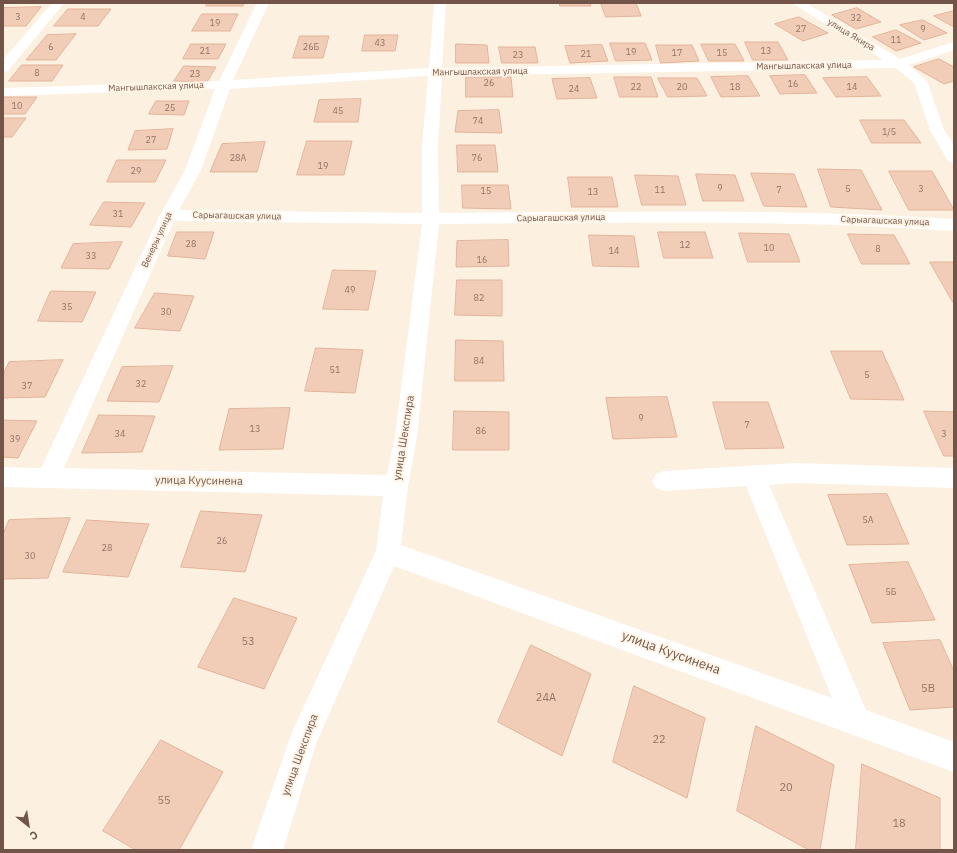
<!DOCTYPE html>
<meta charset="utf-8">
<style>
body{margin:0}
#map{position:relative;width:957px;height:853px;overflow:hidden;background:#fcf0e0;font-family:"IBM Plex Sans",sans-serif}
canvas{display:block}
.frame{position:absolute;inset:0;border:4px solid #725548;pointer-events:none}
.north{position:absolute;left:8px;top:805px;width:40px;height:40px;-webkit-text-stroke:3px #fff4e6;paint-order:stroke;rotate:150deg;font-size:11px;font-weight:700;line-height:16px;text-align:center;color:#725548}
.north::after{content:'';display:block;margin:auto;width:14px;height:18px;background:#725548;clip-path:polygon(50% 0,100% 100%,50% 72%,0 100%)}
</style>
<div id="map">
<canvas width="957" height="853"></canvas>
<div class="frame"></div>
<div class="north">С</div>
</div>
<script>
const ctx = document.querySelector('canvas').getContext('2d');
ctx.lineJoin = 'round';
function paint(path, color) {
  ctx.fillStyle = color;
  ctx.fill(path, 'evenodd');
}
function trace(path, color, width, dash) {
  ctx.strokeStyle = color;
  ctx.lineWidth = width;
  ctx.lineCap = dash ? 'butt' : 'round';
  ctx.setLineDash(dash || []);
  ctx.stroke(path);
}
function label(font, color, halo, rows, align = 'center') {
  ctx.font = font + ' "IBM Plex Sans",sans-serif';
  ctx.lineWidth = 4;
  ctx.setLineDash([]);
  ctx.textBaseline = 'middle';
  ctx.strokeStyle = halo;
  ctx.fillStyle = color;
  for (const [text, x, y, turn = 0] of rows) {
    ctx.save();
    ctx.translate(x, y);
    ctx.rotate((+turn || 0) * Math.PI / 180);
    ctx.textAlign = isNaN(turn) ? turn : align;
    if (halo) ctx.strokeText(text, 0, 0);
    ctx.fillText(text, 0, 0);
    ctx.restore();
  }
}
const building = new Path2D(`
 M 208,3 L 244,3 L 243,6 L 206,6 Z
 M 560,3 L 590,3 L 591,6 L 560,6 Z
 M 601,3 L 636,3 L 641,16 L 606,17 Z
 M 41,7 L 26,26 L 3,26 L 3,8 Z
 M 857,8 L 881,22 L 856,29 L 832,15 Z
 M 68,9 L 111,9 L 98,26 L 54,26 Z
 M 954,11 L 954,27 L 934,16 Z
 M 202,14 L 238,14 L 230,31 L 192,31 Z
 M 799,17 L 828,33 L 803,41 L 775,24 Z
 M 923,20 L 947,33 L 924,40 L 900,25 Z
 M 896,30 L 921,43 L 896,51 L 873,37 Z
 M 76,34 L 56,60 L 26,60 L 47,35 Z
 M 365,35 L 398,35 L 395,51 L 362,51 Z
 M 300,36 L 329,36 L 323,58 L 293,58 Z
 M 745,42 L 778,42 L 788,60 L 753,60 Z
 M 610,43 L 645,43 L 652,60 L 616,61 Z
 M 191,44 L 226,44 L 218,59 L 183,59 Z
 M 456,44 L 487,45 L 489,63 L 456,63 Z
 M 701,44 L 735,44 L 744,61 L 709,61 Z
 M 602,45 L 608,61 L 570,63 L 565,46 Z
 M 656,45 L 692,45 L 699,61 L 661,63 Z
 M 499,47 L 535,47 L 538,63 L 502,63 Z
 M 939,59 L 954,67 L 954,81 L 944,84 L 914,67 Z
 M 22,65 L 63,65 L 52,81 L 9,81 Z
 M 184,66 L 216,67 L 207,82 L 174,81 Z
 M 805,75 L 817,93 L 780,94 L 770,76 Z
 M 748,76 L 760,96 L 721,97 L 711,77 Z
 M 466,77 L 511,77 L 513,97 L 466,97 Z
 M 614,77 L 651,77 L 658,97 L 620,97 Z
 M 867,77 L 881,96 L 836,97 L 823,78 Z
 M 590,78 L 597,98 L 557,99 L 552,79 Z
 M 658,78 L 697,78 L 707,96 L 668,97 Z
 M 3,97 L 37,97 L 25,114 L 3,114 Z
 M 361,99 L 358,122 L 314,122 L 319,100 Z
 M 156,101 L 189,101 L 184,115 L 149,114 Z
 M 499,110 L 502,133 L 455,132 L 458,111 Z
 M 3,118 L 26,118 L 12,137 L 3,137 Z
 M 860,120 L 904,120 L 921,143 L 872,143 Z
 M 173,129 L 167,149 L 128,150 L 135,131 Z
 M 307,141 L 352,141 L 344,175 L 297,175 Z
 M 265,142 L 257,172 L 210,172 L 222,144 Z
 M 457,145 L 495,145 L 498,172 L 458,172 Z
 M 117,160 L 166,160 L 155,182 L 107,182 Z
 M 818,169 L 861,170 L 882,210 L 831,207 Z
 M 889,171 L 932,171 L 954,210 L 909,210 Z
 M 751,173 L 794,174 L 807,207 L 764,206 Z
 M 696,174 L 735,175 L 744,201 L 703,201 Z
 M 635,175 L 678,176 L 686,205 L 642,205 Z
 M 568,177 L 612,177 L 618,207 L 572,207 Z
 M 462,185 L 508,185 L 511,209 L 463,208 Z
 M 104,202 L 145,203 L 131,227 L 90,225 Z
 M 177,232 L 214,232 L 205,259 L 168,256 Z
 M 658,232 L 705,232 L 713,258 L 664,258 Z
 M 739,233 L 789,234 L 800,262 L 748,262 Z
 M 848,234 L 894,235 L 910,264 L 862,264 Z
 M 589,235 L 634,236 L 639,267 L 593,266 Z
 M 508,240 L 509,266 L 456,267 L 457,241 Z
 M 122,242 L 109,269 L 61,268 L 73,244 Z
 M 930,262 L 954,262 L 954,302 L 953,302 Z
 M 333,270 L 376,271 L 368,310 L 323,309 Z
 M 457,280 L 502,280 L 502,316 L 455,315 Z
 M 51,291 L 96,292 L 82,322 L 38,321 Z
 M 155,293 L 194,296 L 180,331 L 135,328 Z
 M 456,340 L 503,341 L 504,381 L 455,381 Z
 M 316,348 L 363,350 L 355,393 L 305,391 Z
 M 831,351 L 882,351 L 904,400 L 851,399 Z
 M 63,360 L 45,397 L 3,398 L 3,375 L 9,362 Z
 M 173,366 L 159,402 L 107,401 L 122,367 Z
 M 667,397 L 677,437 L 613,439 L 606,398 Z
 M 713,402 L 768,402 L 784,448 L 726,449 Z
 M 290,408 L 283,449 L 219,450 L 229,409 Z
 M 454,411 L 509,412 L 509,450 L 453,450 Z
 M 924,411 L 954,412 L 954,456 L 944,456 Z
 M 99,415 L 155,416 L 142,452 L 82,453 Z
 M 3,420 L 37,421 L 18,458 L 3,457 Z
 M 887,494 L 909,544 L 847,545 L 828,495 Z
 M 201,511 L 262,515 L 245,572 L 181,567 Z
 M 70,518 L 48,578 L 3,579 L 3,534 L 9,520 Z
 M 87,520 L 149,524 L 128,577 L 63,572 Z
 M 908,562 L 935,620 L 872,623 L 849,565 Z
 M 234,598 L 297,618 L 264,689 L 198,667 Z
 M 940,640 L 954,671 L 954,707 L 910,710 L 883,643 Z
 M 531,645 L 591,674 L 562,756 L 498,722 Z
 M 634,686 L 705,718 L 687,798 L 613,762 Z
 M 756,726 L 834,765 L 820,850 L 809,850 L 737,811 Z
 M 161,740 L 223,772 L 179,850 L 136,850 L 103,831 Z
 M 862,764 L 940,798 L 940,850 L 856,850 Z`);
const minor = new Path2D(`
 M 52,3 L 64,3 L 8,71 L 3,72 L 3,60 Z
 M 257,3 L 269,3 L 233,80 L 429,68 L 434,3 L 446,3 L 442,68 L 883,60 L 792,3 L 806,3 L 900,59 L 954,42 L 954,50 L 909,65 L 927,81 L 944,130 L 954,145 L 954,163 L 948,161 L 930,130 L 914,83 L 896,68 L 442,76 L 438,146 L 439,213 C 611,212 782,208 954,219 L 954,231 C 782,219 611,223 439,224 L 417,436 L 408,486 L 401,545 L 832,698 L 746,486 L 664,491 L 656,488 L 652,481 L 656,474 L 664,471 L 795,463 L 954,468 L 954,488 L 795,483 L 769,485 L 866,710 L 954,742 L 954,772 L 394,566 L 316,744 L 283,850 L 251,850 L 292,732 L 376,551 L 383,496 L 3,487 L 3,467 L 41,468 L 160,215 L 185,170 L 215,89 L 3,96 L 3,88 L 219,81 ZM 428,76 L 422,146 L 422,213 L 179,210 L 201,170 L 230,89 ZM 174,221 L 422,224 L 395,436 L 387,475 L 64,468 Z`);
const numberNames = [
 ["3",18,17],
 ["4",83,17],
 ["32",856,18],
 ["19",215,23],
 ["27",801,29],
 ["9",923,29],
 ["11",896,40],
 ["43",380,43],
 ["6",51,47],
 ["26Б",311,47],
 ["21",205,51],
 ["13",766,51],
 ["19",631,52],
 ["17",677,53],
 ["15",722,53],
 ["21",586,54],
 ["23",518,55],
 ["8",37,73],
 ["23",195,74],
 ["26",489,83],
 ["16",793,84],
 ["22",636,87],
 ["20",682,87],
 ["18",735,87],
 ["14",852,87],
 ["24",574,89],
 ["10",17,106],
 ["25",170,108],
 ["45",338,111],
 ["74",478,121],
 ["1/5",889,132],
 ["27",151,140],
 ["28А",238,158],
 ["76",477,158],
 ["19",323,166],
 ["29",136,171],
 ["9",720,188],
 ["5",848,189],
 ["3",921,189],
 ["11",660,190],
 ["7",779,190],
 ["15",486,191],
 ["13",593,192],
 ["31",118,214],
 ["28",191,244],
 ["12",685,245],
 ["10",769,248],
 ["8",878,249],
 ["14",614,251],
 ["33",91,256],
 ["16",482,260],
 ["49",350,290],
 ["82",479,298],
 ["35",67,307],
 ["30",166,312],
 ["84",479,361],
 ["51",335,370],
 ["5",867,375],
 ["32",141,384],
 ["37",27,386],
 ["9",641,418],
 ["7",747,425],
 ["13",255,429],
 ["86",481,431],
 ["34",120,434],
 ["3",944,434],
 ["39",15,439],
 ["5А",868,520],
 ["26",222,541],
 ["28",107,548],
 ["30",30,556],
 ["5Б",891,592]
];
const farStreetnames = [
 ["улица Якира",851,35,31],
 ["Мангышлакская улица",804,66,-1],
 ["Мангышлакская улица",480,72,-1],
 ["Мангышлакская улица",156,87,-2],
 ["Сарыагашская улица",237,216,1],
 ["Сарыагашская улица",561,218,-1],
 ["Сарыагашская улица",885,221,2],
 ["Венеры улица",157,240,-65]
];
const streetNames = [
 ["улица Шекспира",404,438,-81],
 ["улица Куусинена",199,481,1],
 ["улица Шекспира",300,755,-70]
];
const nearNumbernames = [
 ["53",248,642],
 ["5В",928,689],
 ["24А",546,698],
 ["22",659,740],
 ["20",786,788],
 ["55",164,801],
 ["18",899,824]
];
const nearStreetnames = [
 ["улица Куусинена",671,653,20]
];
paint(building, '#f1cdb8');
trace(building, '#e3b399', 1);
paint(minor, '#fff');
label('9px', '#927364', null, numberNames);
label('9px', '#725548', '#fff4e6', farStreetnames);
label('11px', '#725548', '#fff4e6', streetNames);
label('11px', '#927364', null, nearNumbernames);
label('13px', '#725548', '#fff4e6', nearStreetnames);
</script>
